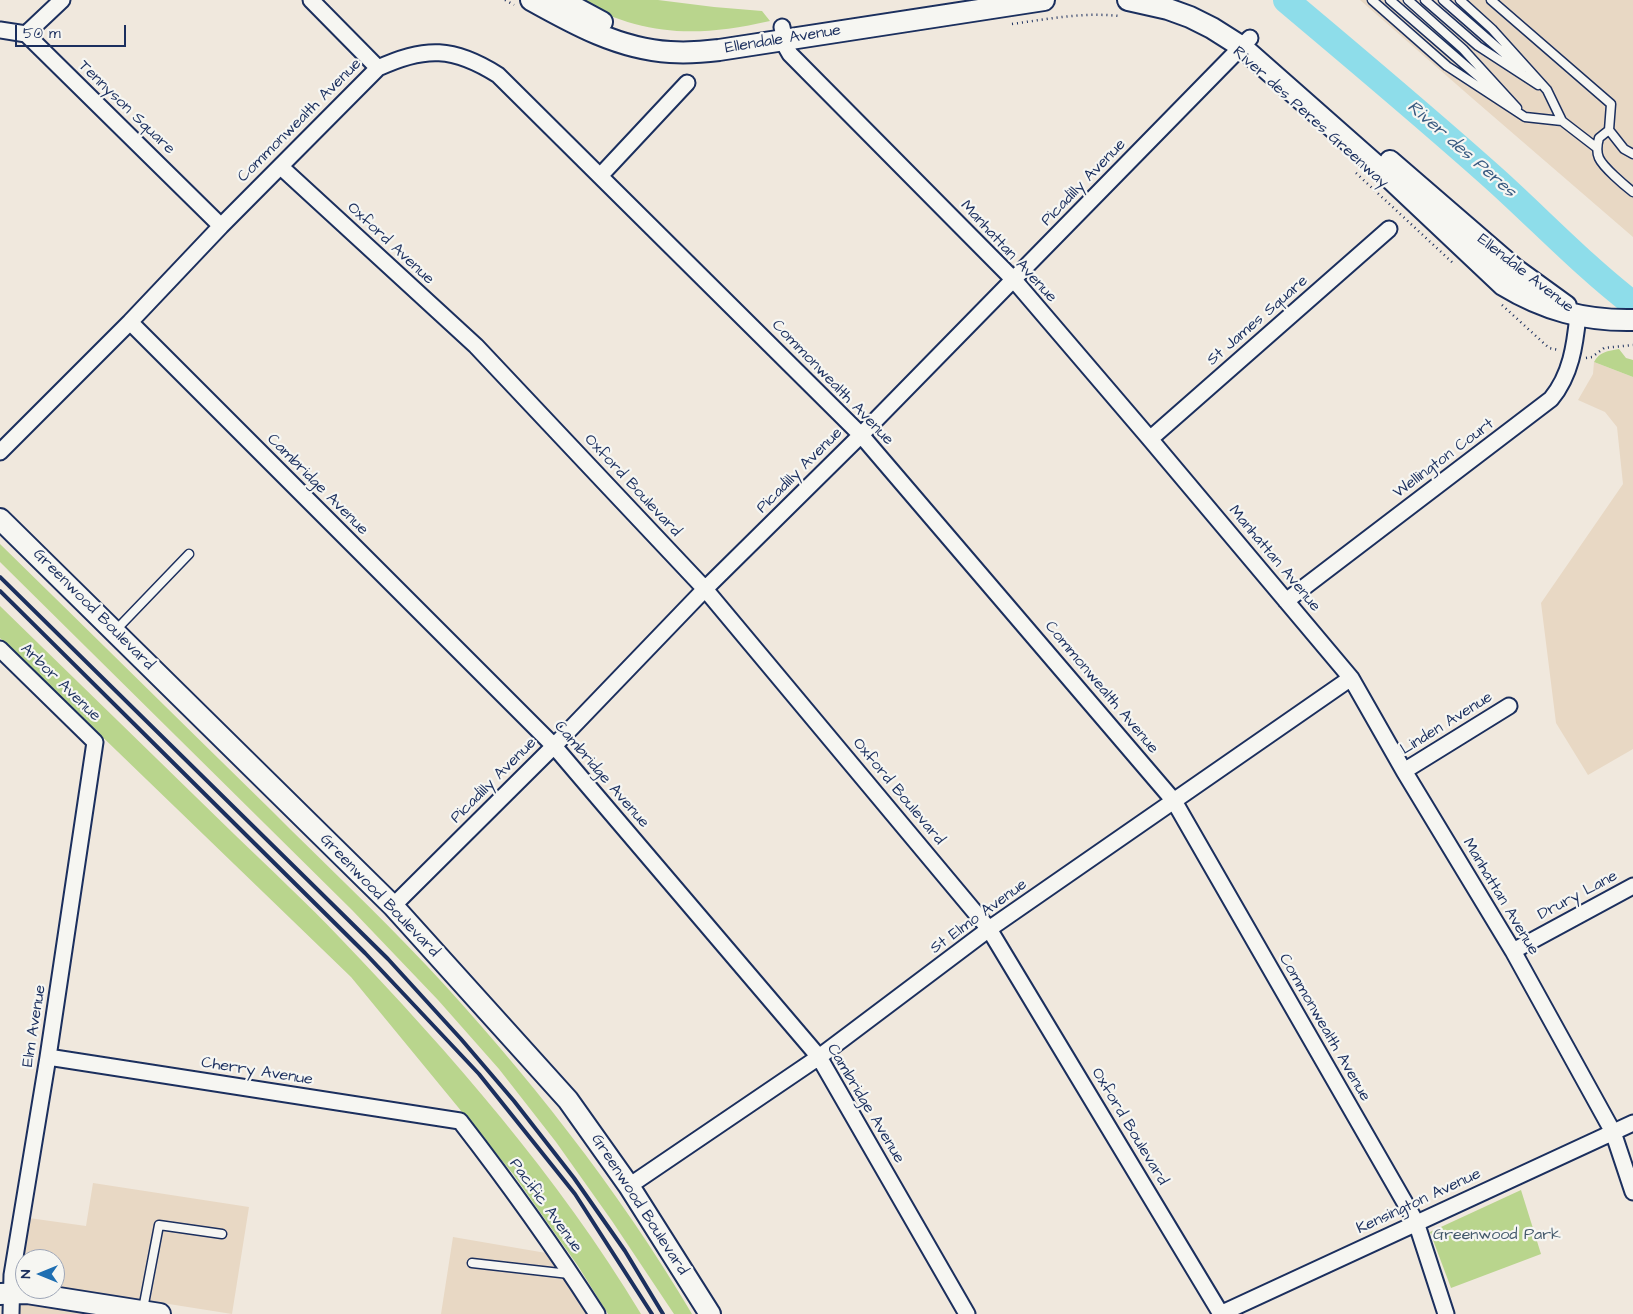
<!DOCTYPE html>
<style>
body{margin:0}
#map{position:relative;width:1633px;height:1314px;overflow:hidden;background:#f0e8dd;font-family:"Architects Daughter",sans-serif}
canvas{display:block}
.north{position:absolute;left:15px;top:1249px;width:50px;height:50px;box-sizing:border-box;background:#f6f6f2;border:1px solid #9ea6b7;border-radius:50%;rotate:270deg;font-size:14px;font-weight:700;line-height:20px;text-align:center;color:#1b2f5e}
.north::after{content:'';display:block;margin:auto;width:18px;height:22px;background:#1f6fb2;clip-path:polygon(50% 0,100% 100%,50% 72%,0 100%)}
.scale{position:absolute;left:15px;top:25px;width:111px;height:22px;box-sizing:border-box;border:2px solid #1b2f5e;border-top:0;padding-left:6px;font-size:15px;line-height:18px;white-space:nowrap;color:#1b2f5e;-webkit-text-stroke:4px #f6f6f2;paint-order:stroke}
</style>
<div id="map">
<canvas width="1633" height="1314"></canvas>
<div class="north">N</div>
<div class="scale">50 m</div>
</div>
<script>
const ctx = document.querySelector('canvas').getContext('2d');
ctx.lineJoin = 'round';
function paint(path, color) {
  ctx.fillStyle = color;
  ctx.fill(path, 'evenodd');
}
function trace(path, color, width, dash) {
  ctx.strokeStyle = color;
  ctx.lineWidth = width;
  ctx.lineCap = dash ? 'butt' : 'round';
  ctx.setLineDash(dash || []);
  ctx.stroke(path);
}
function label(font, color, halo, rows, align = 'center') {
  ctx.font = font + ' "Architects Daughter",sans-serif';
  ctx.lineWidth = 4.5;
  ctx.setLineDash([]);
  ctx.textBaseline = 'middle';
  ctx.strokeStyle = halo;
  ctx.fillStyle = color;
  for (const [text, x, y, turn = 0] of rows) {
    ctx.save();
    ctx.translate(x, y);
    ctx.rotate((+turn || 0) * Math.PI / 180);
    ctx.textAlign = isNaN(turn) ? turn : align;
    if (halo) ctx.strokeText(text, 0, 0);
    ctx.fillText(text, 0, 0);
    ctx.restore();
  }
}
const built = new Path2D(`
 M 1360,0 L 1633,0 L 1633,237 L 1472,98 Z
 M 1594,362 L 1633,377 L 1633,749 L 1588,775 L 1556,723 L 1541,603 L 1623,484 L 1617,427 L 1605,412 L 1578,400 L 1593,374 Z
 M 93,1183 L 249,1207 L 232,1314 L 55,1286 L 55,1259 L 25,1259 L 25,1281 L 20,1278 L 29,1218 L 86,1226 Z
 M 453,1237 L 552,1254 L 591,1314 L 441,1314 Z
 M 23,1303 L 29,1303 L 95,1314 L 18,1314 L 19,1308 Z`);
const green = new Path2D(`
 M 575,0 L 658,0 L 714,7 L 762,11 L 770,21 C 694,38 645,36 575,0 Z
 M 1619,349 L 1626,358 L 1633,360 L 1633,377 L 1594,362 C 1599,352 1608,351 1619,349 Z
 M 0,544 C 91,633 181,722 272,811 C 323,862 377,913 427,966 C 525,1071 619,1190 692,1314 L 674,1314 L 612,1221 L 556,1142 L 499,1069 L 438,1000 L 352,910 L 0,562 Z
 M 0,606 C 78,682 156,758 234,834 C 270,869 307,903 341,939 C 452,1055 558,1176 641,1314 L 608,1314 L 578,1266 L 513,1174 L 351,977 L 0,638 Z
 M 1521,1190 L 1541,1254 L 1451,1288 L 1430,1232 Z`);
const river = new Path2D(`
 M 1286,0 C 1357,60 1429,120 1498,182 C 1543,223 1585,267 1633,304`);
const path = new Path2D(`
 M 505,0 L 514,5
 M 1012,24 C 1048,19 1083,12 1119,16
 M 1356,173 L 1454,264
 M 1502,305 L 1549,348 L 1559,350
 M 1586,358 L 1592,357 L 1604,348 L 1633,345`);
const lane = new Path2D(`
 M 1372,0 L 1447,66 L 1525,117 L 1562,121
 M 1390,0 L 1503,98
 M 1408,0 L 1463,49 L 1517,108
 M 1425,0 L 1478,46 L 1538,85
 M 1443,0 L 1522,69
 M 1460,0 L 1492,29 L 1547,90 L 1562,121 L 1597,148
 M 1491,0 L 1611,104 L 1609,130 L 1624,149 L 1633,154
 M 1609,130 L 1599,138 C 1597,145 1596,151 1599,158 C 1603,167 1624,185 1633,192
 M 114,632 L 189,554
 M 472,1263 L 569,1274
 M 143,1309 L 159,1225 L 222,1234`);
const street = new Path2D(`
 M 311,0 L 378,68
 M 782,27 L 786,47 L 790,54 L 1014,280 L 1150,439 L 1351,678 L 1404,771 L 1513,951 L 1613,1132 L 1633,1192
 M 0,30 L 26,34 L 221,226
 M 26,34 L 62,0
 M 281,167 L 476,346 L 705,589 L 989,929 L 1221,1314
 M 600,176 L 687,83
 M 130,322 L 554,746 L 819,1057 L 967,1314
 M 1150,439 L 1389,229
 M 0,452 L 130,322 L 221,226 L 378,68 C 425,46 454,47 498,75 L 861,435 L 1174,801 L 1416,1222 L 1446,1314
 M 1286,601 L 1551,399 C 1571,375 1575,345 1578,315
 M 0,649 L 95,742 L 48,1057 L 12,1275 L 11,1314
 M 1404,771 L 1509,706
 M 393,906 L 554,746 L 705,589 L 861,435 L 1250,38
 M 1513,951 L 1633,886
 M 48,1057 L 460,1121 C 508,1183 554,1247 597,1314
 M 629,1186 L 819,1057 L 989,929 L 1351,678
 M 1220,1314 L 1633,1123`);
const secondary = new Path2D(`
 M 531,0 C 574,24 619,49 670,52 C 686,53 703,52 719,50 L 1044,0
 M 561,0 L 602,22
 M 1128,0 L 1168,9 L 1190,17 L 1212,28 L 1242,47 L 1378,167 L 1503,285 C 1544,310 1585,321 1633,320
 M 1390,161 L 1515,269 L 1566,306
 M 0,519 L 393,906 L 568,1100 L 629,1186 L 710,1314
 M 0,1294 L 27,1293 L 160,1314`);
const rail = new Path2D(`
 M 0,577 L 388,959 L 461,1039 L 514,1101 L 574,1178 L 625,1251 L 663,1314
 M 0,591 L 365,953 L 479,1074 L 575,1194 L 652,1314`);
const streetNames = [
 ["Ellendale Avenue",783,40,-9],
 ["Tennyson Square",126,108,44],
 ["River des Peres Greenway",1310,118,42],
 ["Commonwealth Avenue",300,121,-45],
 ["Picadilly Avenue",1084,183,-46],
 ["Oxford Avenue",390,244,43],
 ["Manhattan Avenue",1008,252,47],
 ["Ellendale Avenue",1525,274,38],
 ["St James Square",1258,321,-41],
 ["Commonwealth Avenue",832,383,46],
 ["Wellington Court",1444,459,-37],
 ["Picadilly Avenue",800,471,-45],
 ["Cambridge Avenue",317,485,45],
 ["Oxford Boulevard",632,486,47],
 ["Manhattan Avenue",1274,559,50],
 ["Greenwood Boulevard",93,610,45],
 ["Arbor Avenue",60,683,44],
 ["Commonwealth Avenue",1101,688,50],
 ["Linden Avenue",1447,724,-32],
 ["Cambridge Avenue",601,775,49],
 ["Picadilly Avenue",494,781,-45],
 ["Oxford Boulevard",898,792,50],
 ["Greenwood Boulevard",379,896,46],
 ["Drury Lane",1578,896,-28],
 ["Manhattan Avenue",1500,897,59],
 ["St Elmo Avenue",979,917,-36],
 ["Elm Avenue",35,1026,-81],
 ["Commonwealth Avenue",1324,1028,60],
 ["Cherry Avenue",257,1072,9],
 ["Cambridge Avenue",865,1104,59],
 ["Oxford Boulevard",1129,1127,59],
 ["Kensington Avenue",1419,1202,-25],
 ["Greenwood Boulevard",639,1205,57],
 ["Pacific Avenue",545,1206,54]
];
const parkNames = [
 ["Greenwood Park",1497,1236]
];
const waterNames = [
 ["River des Peres",1461,150,41]
];
paint(built, '#e8d8c4');
paint(green, '#b9d58d');
trace(river, '#8eddea', 26);
trace(lane, '#1b2f5e', 11);
trace(street, '#1b2f5e', 19);
trace(secondary, '#1b2f5e', 24);
trace(path, '#1b2f5e', 2.5, [1, 4]);
trace(lane, '#f6f6f2', 8);
trace(street, '#f6f6f2', 15);
trace(secondary, '#f6f6f2', 20);
trace(rail, '#1b2f5e', 4);
label('16px', '#1b2f5e', '#f6f6f2', streetNames);
label('16px', '#42586a', '#f6f6f2', parkNames);
label('italic 18px', '#385a81', '#f6f6f2', waterNames);
</script>
